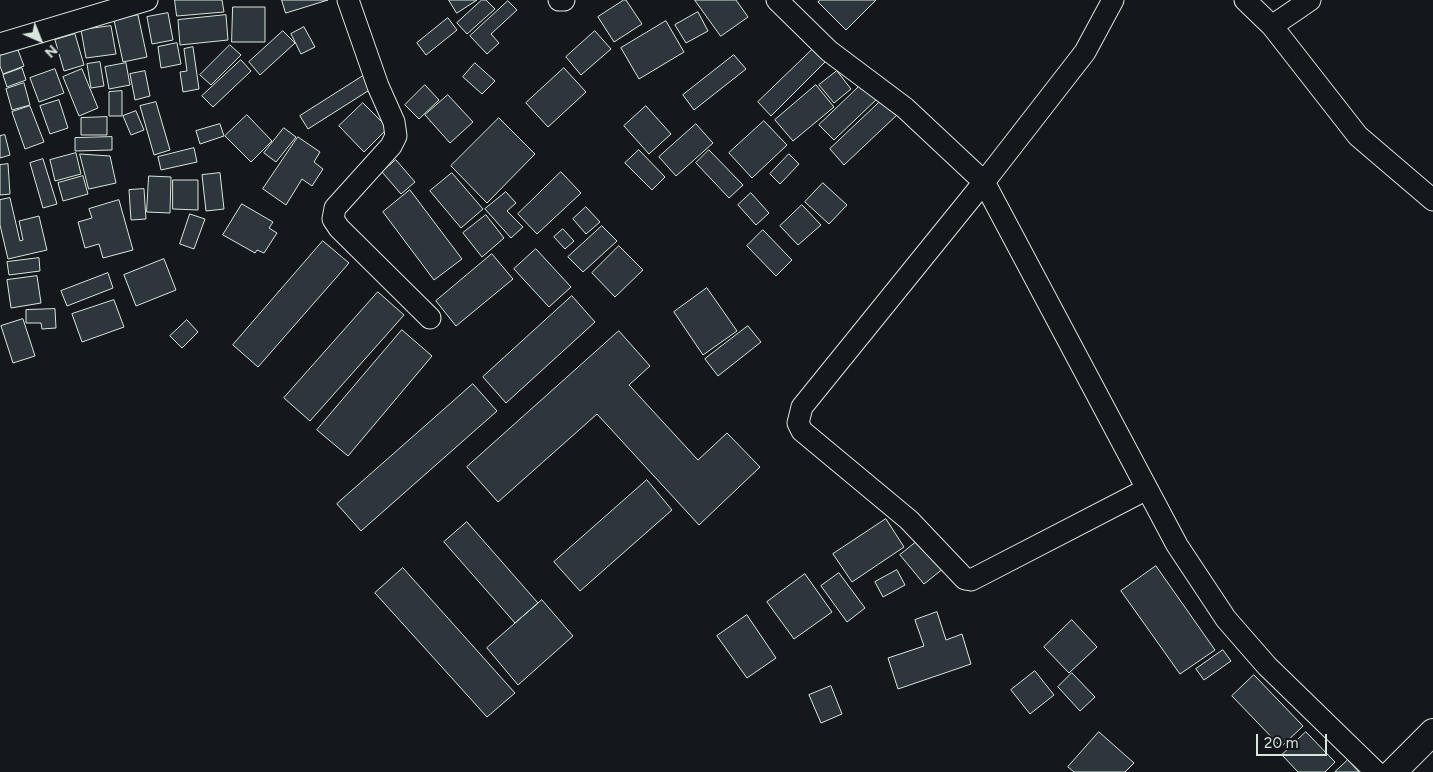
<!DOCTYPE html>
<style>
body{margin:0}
#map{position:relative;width:1433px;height:772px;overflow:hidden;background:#14181c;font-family:Figtree,sans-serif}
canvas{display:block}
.north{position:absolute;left:15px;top:15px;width:50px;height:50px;-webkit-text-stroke:4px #14181c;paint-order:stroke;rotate:136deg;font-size:14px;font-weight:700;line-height:20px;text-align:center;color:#d8e6dc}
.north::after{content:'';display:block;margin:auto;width:18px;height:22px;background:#d8e6dc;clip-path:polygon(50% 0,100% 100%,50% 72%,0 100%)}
.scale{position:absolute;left:1256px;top:734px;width:71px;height:22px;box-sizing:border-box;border:2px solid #d8e6dc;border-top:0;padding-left:6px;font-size:15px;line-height:18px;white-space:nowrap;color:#d8e6dc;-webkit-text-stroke:4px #14181c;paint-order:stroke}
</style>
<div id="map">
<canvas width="1433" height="772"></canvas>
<div class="north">N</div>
<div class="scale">20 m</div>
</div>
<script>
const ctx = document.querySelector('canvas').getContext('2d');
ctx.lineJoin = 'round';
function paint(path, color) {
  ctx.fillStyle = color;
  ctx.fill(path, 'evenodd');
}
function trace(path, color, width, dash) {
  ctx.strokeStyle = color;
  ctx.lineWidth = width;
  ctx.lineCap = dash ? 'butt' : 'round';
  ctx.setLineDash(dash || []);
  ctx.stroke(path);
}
const building = new Path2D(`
 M 175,0 L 222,0 L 224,12 L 177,16 Z
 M 282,0 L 328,0 L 286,13 Z
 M 449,0 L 477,0 L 457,13 Z
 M 482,0 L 486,0 L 495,9 L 467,34 L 457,23 Z
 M 624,0 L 626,0 L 642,24 L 614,42 L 598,17 Z
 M 695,0 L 736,0 L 748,17 L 721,36 Z
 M 821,0 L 876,0 L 846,30 L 818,2 Z
 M 508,1 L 517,10 L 491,34 L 499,43 L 487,54 L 470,36 Z
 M 233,7 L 265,7 L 265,42 L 232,42 Z
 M 698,12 L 708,31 L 686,43 L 675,25 Z
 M 168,13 L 173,40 L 152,44 L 147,17 Z
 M 138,15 L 147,57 L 123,62 L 114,20 Z
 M 226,15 L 228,40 L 180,45 L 178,20 Z
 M 448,18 L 457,30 L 426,55 L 417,43 Z
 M 666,21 L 684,52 L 639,79 L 621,48 Z
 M 111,26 L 116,54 L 86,58 L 81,30 Z
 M 304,27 L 315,47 L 301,54 L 291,34 Z
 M 283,31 L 295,43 L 260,75 L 249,62 Z
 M 595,31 L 611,49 L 581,75 L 566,57 Z
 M 75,34 L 84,65 L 64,71 L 55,40 Z
 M 15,42 L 24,66 L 3,74 L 0,66 L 0,47 Z
 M 177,43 L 181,64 L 161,68 L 158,47 Z
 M 230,45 L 241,55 L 211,85 L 200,75 Z
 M 193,47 L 199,89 L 183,92 L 180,72 L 187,71 L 184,49 Z
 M 815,47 L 827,60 L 771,116 L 758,102 Z
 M 734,55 L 746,69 L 694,110 L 683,95 Z
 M 241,60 L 251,71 L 213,107 L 202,96 Z
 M 100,62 L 104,86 L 91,88 L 87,64 Z
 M 126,63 L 130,85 L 109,89 L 105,67 Z
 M 475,63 L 495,81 L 482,94 L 463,77 Z
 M 22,68 L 26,80 L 7,87 L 3,75 Z
 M 564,68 L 586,92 L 548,127 L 526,103 Z
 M 55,69 L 64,93 L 39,102 L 30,78 Z
 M 82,69 L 98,108 L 79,116 L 63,77 Z
 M 145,71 L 150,96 L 135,100 L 130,74 Z
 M 837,71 L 851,89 L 834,103 L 819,85 Z
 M 363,76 L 371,89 L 308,129 L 300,116 Z
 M 865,81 L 880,96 L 834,140 L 819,125 Z
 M 24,83 L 30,105 L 12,110 L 6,89 Z
 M 425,85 L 439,100 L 419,119 L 405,105 Z
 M 816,85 L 834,107 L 793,141 L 775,120 Z
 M 122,91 L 122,116 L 109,116 L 109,92 Z
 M 448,95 L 473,122 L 450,143 L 425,115 Z
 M 884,98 L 899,113 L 844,165 L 830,149 Z
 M 59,100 L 68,128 L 50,134 L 40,106 Z
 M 156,102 L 170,150 L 154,155 L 140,106 Z
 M 363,103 L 388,128 L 364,152 L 339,126 Z
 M 30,106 L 44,142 L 25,149 L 12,112 Z
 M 646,106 L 671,134 L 649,154 L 624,126 Z
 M 136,111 L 144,130 L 131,135 L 123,116 Z
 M 247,115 L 272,141 L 251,162 L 225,136 Z
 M 107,117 L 107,135 L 81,135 L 81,118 Z
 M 499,118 L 535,154 L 487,203 L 451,166 Z
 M 764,121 L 787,145 L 752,178 L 729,153 Z
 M 220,124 L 224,136 L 200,144 L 196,131 Z
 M 696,124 L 713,143 L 676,176 L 659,157 Z
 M 284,128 L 296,137 L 276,162 L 264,153 Z
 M 5,135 L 10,155 L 0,158 L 0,136 Z
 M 112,137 L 112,150 L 75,151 L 75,138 Z
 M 298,137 L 320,152 L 314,162 L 323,169 L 312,186 L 302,179 L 286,205 L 263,189 Z
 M 194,148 L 197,162 L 161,170 L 158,157 Z
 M 639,150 L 665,177 L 652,190 L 625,163 Z
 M 709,150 L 743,185 L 729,198 L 696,163 Z
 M 76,153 L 81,174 L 55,181 L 50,160 Z
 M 80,154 L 110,156 L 116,183 L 89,189 Z
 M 789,154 L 799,164 L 780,184 L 770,174 Z
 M 43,159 L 57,204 L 43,208 L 30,163 Z
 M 396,160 L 415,182 L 401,194 L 382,172 Z
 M 8,164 L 10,194 L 0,195 L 0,165 Z
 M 561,172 L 581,193 L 537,234 L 518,214 Z
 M 220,173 L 224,209 L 206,211 L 202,175 Z
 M 452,173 L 483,209 L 461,228 L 430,191 Z
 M 83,176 L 88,194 L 63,201 L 58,183 Z
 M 149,176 L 171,177 L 170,213 L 147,212 Z
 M 173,180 L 198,180 L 198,210 L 173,209 Z
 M 823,183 L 847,205 L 829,224 L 805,202 Z
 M 144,189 L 146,219 L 131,220 L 129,190 Z
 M 410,190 L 462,259 L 434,280 L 383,212 Z
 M 506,192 L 516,203 L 507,211 L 523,227 L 511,238 L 485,209 Z
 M 751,193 L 769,213 L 756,225 L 738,205 Z
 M 10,198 L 20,241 L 23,240 L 19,221 L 39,216 L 47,250 L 8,259 L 0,225 L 0,200 Z
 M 119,200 L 133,250 L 103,258 L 99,244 L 85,248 L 78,222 L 92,218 L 89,209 Z
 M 242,204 L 273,222 L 269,228 L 277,233 L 264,253 L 257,250 L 255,253 L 223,235 Z
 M 802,205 L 821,225 L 798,245 L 780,226 Z
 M 586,207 L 600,222 L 586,234 L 573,219 Z
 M 190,214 L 205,219 L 194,249 L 180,244 Z
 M 486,215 L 504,238 L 482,257 L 463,233 Z
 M 602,226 L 617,241 L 583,272 L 568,257 Z
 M 563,229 L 574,241 L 565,249 L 554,237 Z
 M 763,230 L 792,260 L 776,276 L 747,246 Z
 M 323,241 L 349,263 L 258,367 L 233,345 Z
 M 619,246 L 643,270 L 615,297 L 592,273 Z
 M 536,249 L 571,287 L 549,307 L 514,269 Z
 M 492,254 L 513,279 L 456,326 L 436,301 Z
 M 39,258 L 40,271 L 9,275 L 7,262 Z
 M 164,259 L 176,290 L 136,306 L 124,275 Z
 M 108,273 L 113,288 L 67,306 L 61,291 Z
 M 37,276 L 41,303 L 11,308 L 7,280 Z
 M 707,288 L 737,331 L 703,355 L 674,312 Z
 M 378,292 L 404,315 L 310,421 L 284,398 Z
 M 572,296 L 595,322 L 506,403 L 483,377 Z
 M 114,300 L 124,327 L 82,342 L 72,314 Z
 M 55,309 L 56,328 L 42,329 L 41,323 L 26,323 L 26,310 Z
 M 23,319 L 35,356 L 13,363 L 1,326 Z
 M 187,320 L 198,332 L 182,348 L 170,336 Z
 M 748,326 L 761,342 L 718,376 L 705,359 Z
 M 402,330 L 432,356 L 348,456 L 317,430 Z
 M 619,331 L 650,366 L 629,385 L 698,460 L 727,433 L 760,467 L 699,525 L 597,414 L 498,502 L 467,467 Z
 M 473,384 L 497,411 L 361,531 L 337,504 Z
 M 647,480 L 672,510 L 580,591 L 554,562 Z
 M 886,519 L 904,547 L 852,582 L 833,554 Z
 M 467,522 L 538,603 L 515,623 L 444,542 Z
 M 920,539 L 944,568 L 924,584 L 900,555 Z
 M 1156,566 L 1215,650 L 1180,674 L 1121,591 Z
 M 403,568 L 515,693 L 487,717 L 375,593 Z
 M 897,570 L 905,585 L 883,597 L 875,582 Z
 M 839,573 L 865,608 L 847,622 L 821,586 Z
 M 805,574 L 832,612 L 794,639 L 767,602 Z
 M 542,600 L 573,636 L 518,685 L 487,648 Z
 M 937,612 L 946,640 L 962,634 L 971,664 L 898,689 L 888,658 L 924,646 L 915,620 Z
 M 747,615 L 776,658 L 747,678 L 717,636 Z
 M 1072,620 L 1097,647 L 1069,673 L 1044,647 Z
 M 1223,650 L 1231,661 L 1204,680 L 1196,669 Z
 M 1035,671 L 1054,695 L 1030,714 L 1011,690 Z
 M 1072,673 L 1095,697 L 1080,711 L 1058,687 Z
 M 1254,675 L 1303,726 L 1281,747 L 1232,696 Z
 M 831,686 L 842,714 L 821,723 L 809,695 Z
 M 1099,732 L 1134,763 L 1125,772 L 1074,772 L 1068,767 Z
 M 1306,732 L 1335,762 L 1325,772 L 1298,772 L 1282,755 Z
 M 1348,760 L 1359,772 L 1335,772 Z`);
const minor = new Path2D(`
 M 348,0 L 378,86 L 394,122 L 396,136 L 391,146 L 335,208 L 333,219 L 339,228 L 430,318
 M 559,0 L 564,0
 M 777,0 L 829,51 L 905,108 L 984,182 L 802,407 L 798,423 L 802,431 L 909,520 L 965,579 L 971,580 L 977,577 L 1147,489
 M 1113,0 L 1085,52 L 984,182 L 1177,545 L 1226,619 L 1267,666 L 1376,772
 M 1245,0 L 1272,26 L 1358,136 L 1433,200
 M 1272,26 L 1310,0
 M 0,44 L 147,0`);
const tertiary = new Path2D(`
 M 1393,772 L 1433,732`);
paint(building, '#2c363c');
trace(building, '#d8e6dc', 1);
trace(minor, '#d8e6dc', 23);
trace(tertiary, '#d8e6dc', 28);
trace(minor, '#14181c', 21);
trace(tertiary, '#14181c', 26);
</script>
